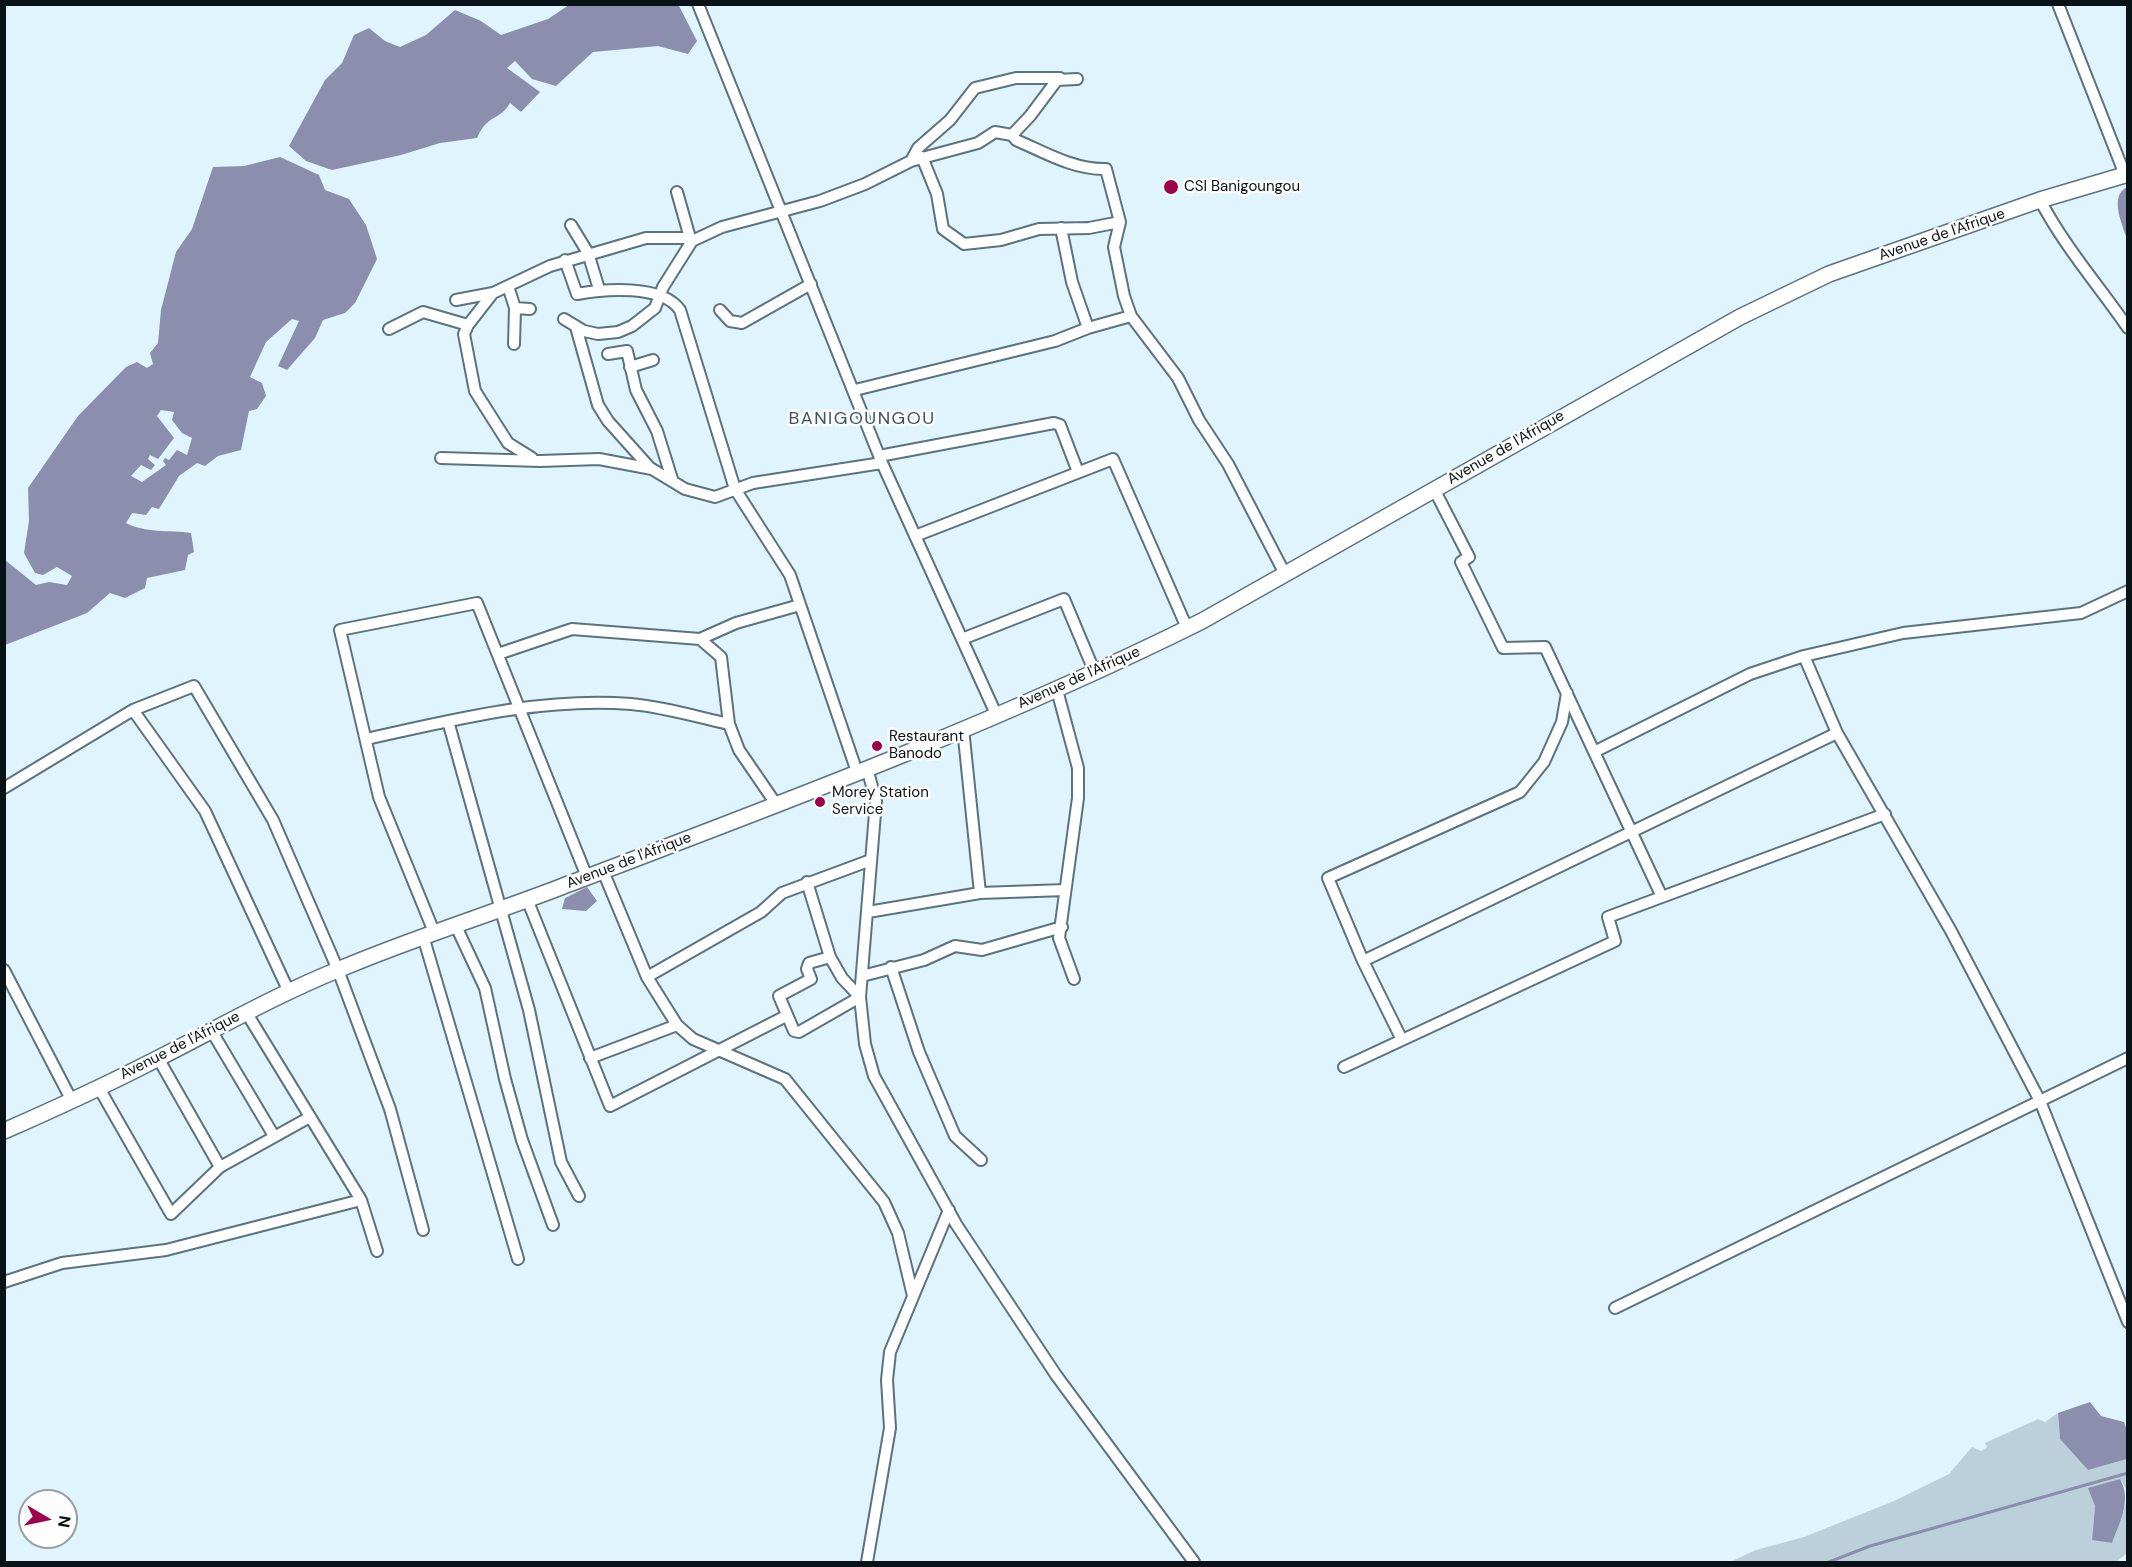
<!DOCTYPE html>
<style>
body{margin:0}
#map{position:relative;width:2132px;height:1567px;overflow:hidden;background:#dff4fd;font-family:"DM Sans",sans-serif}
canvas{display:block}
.frame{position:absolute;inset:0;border:6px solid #091216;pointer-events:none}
.north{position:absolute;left:18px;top:1489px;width:60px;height:60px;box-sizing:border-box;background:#fdfdfd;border:2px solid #9b9fa1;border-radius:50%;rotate:99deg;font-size:16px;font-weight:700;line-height:24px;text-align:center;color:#091216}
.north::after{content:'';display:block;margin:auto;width:21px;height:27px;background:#9d034d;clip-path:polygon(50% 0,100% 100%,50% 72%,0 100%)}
</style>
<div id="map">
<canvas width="2132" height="1567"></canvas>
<div class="frame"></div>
<div class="north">N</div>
</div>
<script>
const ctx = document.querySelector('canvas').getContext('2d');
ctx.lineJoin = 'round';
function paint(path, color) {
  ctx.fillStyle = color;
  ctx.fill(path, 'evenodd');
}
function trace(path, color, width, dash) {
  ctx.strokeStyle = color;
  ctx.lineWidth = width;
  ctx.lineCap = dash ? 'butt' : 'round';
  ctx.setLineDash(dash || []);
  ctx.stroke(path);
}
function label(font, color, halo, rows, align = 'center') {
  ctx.font = font + ' "DM Sans",sans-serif';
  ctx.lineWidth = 5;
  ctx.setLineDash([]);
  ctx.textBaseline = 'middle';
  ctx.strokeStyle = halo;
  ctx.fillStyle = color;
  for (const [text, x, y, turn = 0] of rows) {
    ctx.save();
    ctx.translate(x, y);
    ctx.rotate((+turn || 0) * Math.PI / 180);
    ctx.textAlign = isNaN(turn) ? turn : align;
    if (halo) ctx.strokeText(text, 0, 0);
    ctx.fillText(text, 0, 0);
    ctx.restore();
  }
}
const green = new Path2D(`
 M 2058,1413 L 2060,1439 L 2088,1470 L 2127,1459 L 2127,1490 L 2120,1479 L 2089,1489 L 2095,1506 L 2092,1539 L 2112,1543 L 2127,1500 L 2127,1553 L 2116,1562 L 1730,1562 L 1756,1550 L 1804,1537 L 1894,1501 L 1949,1474 L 1972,1447 L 1981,1451 L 1987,1447 L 1985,1443 L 2038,1419 L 2045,1422 Z`);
const water = new Path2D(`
 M 678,4 L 697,41 L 688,54 L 658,46 L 593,52 L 556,86 L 532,79 L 515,61 L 507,68 L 540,92 L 521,112 L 510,103 C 500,121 488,113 477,138 L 440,143 L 401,155 L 332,170 L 306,161 L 289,146 L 325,80 L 342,63 L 354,35 L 369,28 L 385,41 L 400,47 L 426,35 L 455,10 L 481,21 L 501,35 L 548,19 L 569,5 Z
 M 280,157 L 319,175 L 325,190 L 349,199 L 366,225 L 377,259 L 355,303 L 345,313 L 323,320 L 315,338 L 287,370 L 278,366 L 299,321 L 292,319 L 266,342 L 250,377 L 262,383 L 266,396 L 257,409 L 249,411 L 241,450 L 218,456 L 205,466 L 197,463 L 179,476 L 159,509 L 152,507 L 146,515 L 132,513 L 126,523 C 145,533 169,530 191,533 L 194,552 L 188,555 L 185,570 L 147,578 L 145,588 L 125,598 L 110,593 L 87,613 L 5,645 L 5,560 L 36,585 L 49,582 L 67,585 L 72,576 L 57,567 L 43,575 L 35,573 L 24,553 L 29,521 L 28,488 L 78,416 L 126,367 L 137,362 L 147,368 L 153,364 L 150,353 L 158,343 L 161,310 L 176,252 L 192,229 L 213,167 L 244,166 ZM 161,410 L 174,412 L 172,420 L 182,433 L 192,438 L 187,455 L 177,450 L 169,460 L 165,458 L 163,461 L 166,465 L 142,482 L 131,476 L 141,465 L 151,470 L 155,465 L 148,459 L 150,455 L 158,459 L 174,438 L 157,416 Z
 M 2127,187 L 2127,239 C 2122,224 2109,196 2127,187 Z
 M 587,887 L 597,901 L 586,911 L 562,909 L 565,898 Z
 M 2090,1402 L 2101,1416 L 2124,1422 L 2127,1431 L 2127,1459 L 2088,1470 L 2060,1439 L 2058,1413 Z
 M 2120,1479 C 2132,1500 2120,1521 2112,1543 L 2092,1540 L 2095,1506 L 2088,1488 Z`);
const stream = new Path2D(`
 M 1829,1562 L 1870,1546 L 2128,1473`);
const street = new Path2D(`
 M 698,4 L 882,463 L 996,714
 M 2058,4 L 2125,175
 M 1012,135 L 1030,116 L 1057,80 L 1077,79
 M 922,157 L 937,194 L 943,229 L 964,244 L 1001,240 L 1039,229 L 1089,228 L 1120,222
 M 911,161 L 918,148 L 950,120 L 975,88 L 1016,78 L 1060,78
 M 677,192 L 690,238
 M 2040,200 C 2064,246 2099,286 2128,328
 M 571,225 L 588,253 L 599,289
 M 1061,228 L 1072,282 L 1088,328
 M 565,260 L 577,294 C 604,289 662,284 680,310 L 735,489 L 790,575 L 857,772
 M 508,286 L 515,308 L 514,344
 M 456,300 L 493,293
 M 515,308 L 530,309
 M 720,310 L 730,321 L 742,323 L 811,284
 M 564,319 L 584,331 L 598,334 L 618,332 L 632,326 L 655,308 L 663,287 L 692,241 L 722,227 L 820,201 L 865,184 L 911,161 L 978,143 L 995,132 L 1012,135 L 1016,140 C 1044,152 1074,170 1106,169 L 1120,222 L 1114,247 L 1124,296 L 1131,316 L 1178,378 L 1199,420 L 1228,464 L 1285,574
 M 576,327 L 598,405 L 608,421 L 651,469
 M 389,329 L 423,312 L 468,325
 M 608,354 L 627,351 L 636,390 L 657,431 L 672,479
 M 630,367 L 653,360
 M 855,390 L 1055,341 L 1088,328 L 1131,316
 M 879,456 L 1054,423 L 1060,425 L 1078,472
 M 441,458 L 540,461 L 599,459 L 652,469 L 685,489 L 715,497 L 753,483 L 882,463
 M 532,458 L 508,443 L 475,391 L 464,334 L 468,325 L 493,293 L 550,266 L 646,238 L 690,238 L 692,241
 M 1434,489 L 1469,557 L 1461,562 L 1503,648 L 1545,647 L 1662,897
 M 915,536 L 1113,459 L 1187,628
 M 700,639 L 736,623 L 800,605
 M 962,639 L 1064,599 L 1095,673
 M 498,654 L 572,629 L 700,639 L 721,657 L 729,724 L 739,750 L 776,804
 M 1804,656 L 1837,733 L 1951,931 L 2040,1101 L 2128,1322
 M 1057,690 L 1078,768 L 1078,798 L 1059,938 L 1074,979
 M 133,710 L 205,811 L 289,992
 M 448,721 L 529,1010 L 561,1162 L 579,1196
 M 963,728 L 980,893
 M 366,739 C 453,720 541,697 631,704 C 665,707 697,717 729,724
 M 1594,752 L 1750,674 L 1804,656 L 1903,633 L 2081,613 L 2128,591
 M 867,768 L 876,801 L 860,997 L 865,1044 L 874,1076 L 956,1224 L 1056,1375 L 1194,1562
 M 4,788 L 133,710 L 194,686 L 273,820 L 338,970 L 390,1109 L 423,1230
 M 603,871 L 647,977 L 677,1025 L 693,1039 L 785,1079 L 884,1202 L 898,1233 L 913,1296
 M 807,882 L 830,957 L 842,978 L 860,997 L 799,1032 L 794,1031 L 779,996 L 811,979 L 807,969 L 809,963 L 830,957
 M 527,899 L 610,1106 L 786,1016
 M 868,912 L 980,893 L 1065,890
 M 455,924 L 485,988 L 505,1079 L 522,1140 L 553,1225
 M 434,932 L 379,797 L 340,630 L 477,603 L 587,877
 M 423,936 L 518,1259
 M 1363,961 L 1837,733
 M 891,967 L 919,1052 L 955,1136 L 981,1160
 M 4,970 L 72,1101
 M 862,976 L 924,960 L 955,946 L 982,950 L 1062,927
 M 647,977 L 761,912 L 782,893 L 871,860
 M 246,1012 L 361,1200 L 377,1251
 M 211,1030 L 274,1136
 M 1402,1040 L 1363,961 L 1328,878 L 1520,792 L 1544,762 L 1562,722 L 1567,693
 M 158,1058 L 220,1167
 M 590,1058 L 677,1025
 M 1344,1067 L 1615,941 L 1608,917 L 1885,814
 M 99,1088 L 171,1214 L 220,1167 L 310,1117
 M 4,1282 L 62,1263 L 166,1250 L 361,1200
 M 1615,1308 L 2128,1058
 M 867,1562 L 890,1428 L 887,1380 L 890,1352 L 949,1210`);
const secondary = new Path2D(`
 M 4,1131 C 52,1110 100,1088 147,1064 C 211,1032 273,996 340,969 C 413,938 488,915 561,887 C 777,805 995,724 1202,621 L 1740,317 L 1829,274 L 2040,200 L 2128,174`);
const markers = [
 [1171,187,8,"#9d034d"],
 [877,746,6,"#9d034d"],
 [820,802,6,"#9d034d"]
];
const poiNames = [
 ["CSI Banigoungou",1184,187],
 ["Restaurant",889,737],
 ["Banodo",889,754],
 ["Morey Station",832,793],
 ["Service",832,810]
];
const streetNames = [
 ["Avenue de l'Afrique",1942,235,-19],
 ["Avenue de l'Afrique",1506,448,-30],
 ["Avenue de l'Afrique",1079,678,-24],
 ["Avenue de l'Afrique",629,861,-21],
 ["Avenue de l'Afrique",180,1046,-27]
];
const quarterNames = [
 ["BANIGOUNGOU",862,419]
];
paint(green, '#bbd0da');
paint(water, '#8b8eac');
trace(stream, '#8b8eac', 3);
trace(street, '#5c737e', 14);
trace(secondary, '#5c737e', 18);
trace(street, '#fff', 10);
trace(secondary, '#fff', 15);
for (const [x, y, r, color] of markers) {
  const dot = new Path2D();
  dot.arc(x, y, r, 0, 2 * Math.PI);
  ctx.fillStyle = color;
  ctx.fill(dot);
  trace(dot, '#fdfdfd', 2);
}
label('15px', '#091216', '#fdfdfd', poiNames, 'left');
label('15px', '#091216', '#fdfdfd', streetNames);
ctx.letterSpacing = '1.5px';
label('18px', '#3d535d', '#fdfdfd', quarterNames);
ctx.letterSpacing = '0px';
</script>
